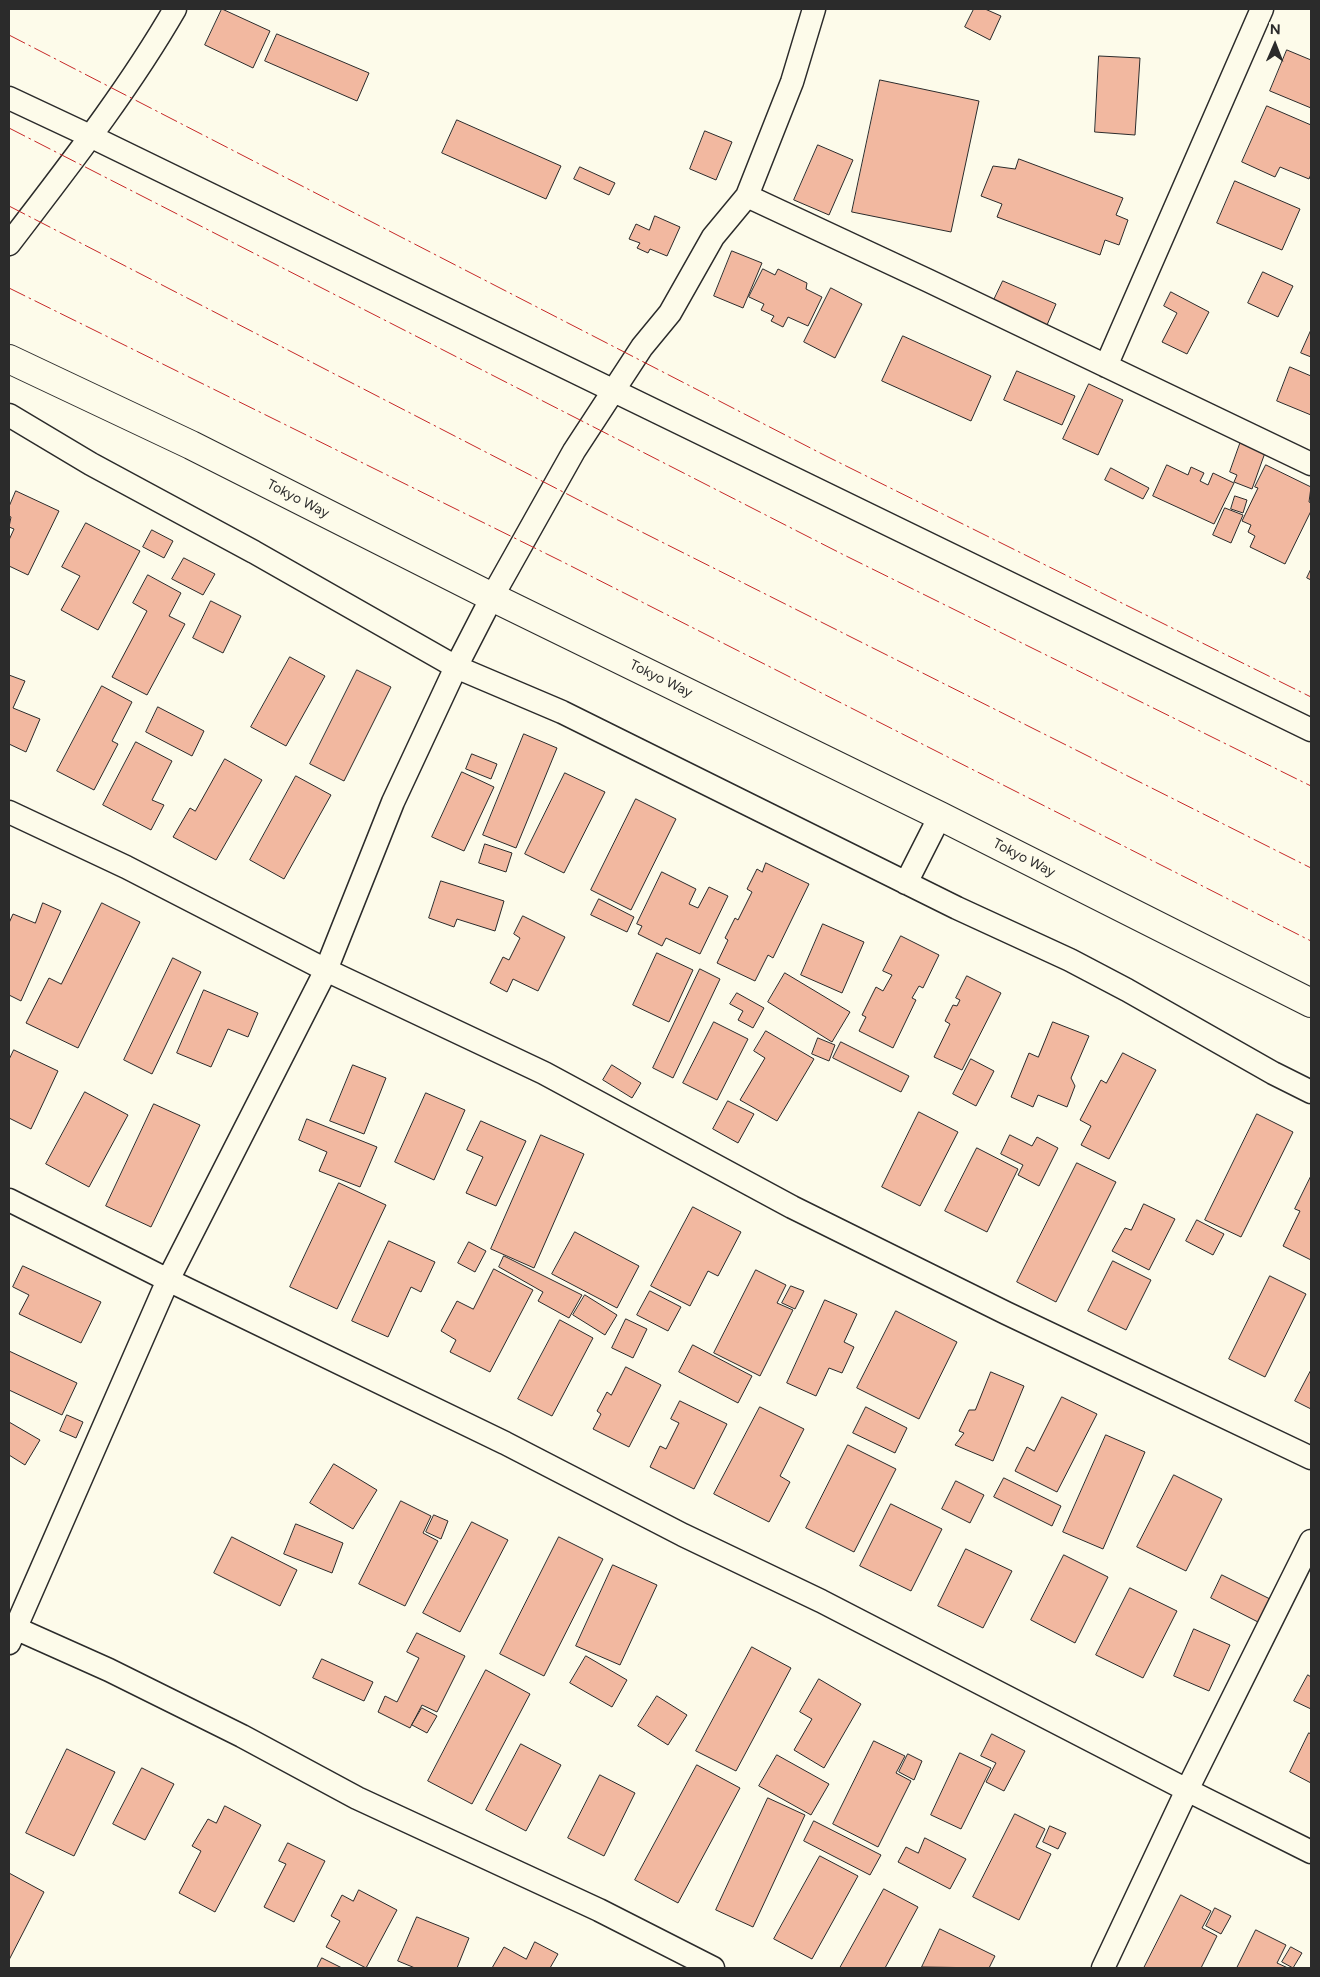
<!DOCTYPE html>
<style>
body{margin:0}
#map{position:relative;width:1320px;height:1977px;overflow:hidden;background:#fdfbea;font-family:Figtree,sans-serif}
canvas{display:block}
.frame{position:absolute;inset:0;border:10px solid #2b2b2b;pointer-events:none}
.north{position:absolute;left:1250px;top:20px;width:50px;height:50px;-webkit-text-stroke:4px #fdfbea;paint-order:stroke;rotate:1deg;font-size:14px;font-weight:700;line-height:20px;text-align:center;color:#2b2b2b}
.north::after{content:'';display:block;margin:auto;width:18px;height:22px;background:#2b2b2b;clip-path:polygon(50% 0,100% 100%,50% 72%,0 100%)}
</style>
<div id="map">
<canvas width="1320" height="1977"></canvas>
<div class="frame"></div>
<div class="north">N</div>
</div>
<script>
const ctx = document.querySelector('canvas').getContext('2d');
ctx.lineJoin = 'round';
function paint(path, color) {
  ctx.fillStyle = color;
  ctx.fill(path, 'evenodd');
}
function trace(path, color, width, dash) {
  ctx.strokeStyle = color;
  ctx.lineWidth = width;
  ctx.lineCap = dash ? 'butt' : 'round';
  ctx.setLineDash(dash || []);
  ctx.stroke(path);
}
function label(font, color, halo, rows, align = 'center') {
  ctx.font = font + ' Figtree,sans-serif';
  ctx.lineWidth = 4;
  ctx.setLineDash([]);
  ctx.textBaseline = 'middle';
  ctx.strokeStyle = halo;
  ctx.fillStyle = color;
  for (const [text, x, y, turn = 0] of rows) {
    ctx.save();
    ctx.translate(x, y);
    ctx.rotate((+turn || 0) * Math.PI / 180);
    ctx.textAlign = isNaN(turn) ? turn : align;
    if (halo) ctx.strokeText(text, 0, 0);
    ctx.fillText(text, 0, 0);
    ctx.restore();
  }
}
const building = new Path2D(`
 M 222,9 L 270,31 L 253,68 L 205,45 Z
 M 974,9 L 985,9 L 1001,16 L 990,40 L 965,27 Z
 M 277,34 L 369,73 L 357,101 L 265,61 Z
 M 1287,50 L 1311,60 L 1311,108 L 1270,91 Z
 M 1099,56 L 1140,58 L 1135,135 L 1095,132 Z
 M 880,80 L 979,101 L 951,232 L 852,212 Z
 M 1267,106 L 1311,125 L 1311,174 L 1309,179 L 1280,167 L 1275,177 L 1242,162 Z
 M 457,120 L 561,166 L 546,199 L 442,153 Z
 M 705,131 L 732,142 L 716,180 L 690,169 Z
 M 818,145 L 853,160 L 829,215 L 794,200 Z
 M 1019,159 L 1123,198 L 1116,215 L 1128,220 L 1119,245 L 1105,240 L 1100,255 L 997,217 L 1002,204 L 981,196 L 993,166 L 1015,169 Z
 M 580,167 L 615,183 L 609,195 L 574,179 Z
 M 1235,181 L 1300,209 L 1282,250 L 1217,223 Z
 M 655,216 L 680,227 L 667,256 L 650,249 L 648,253 L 637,248 L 640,243 L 629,239 L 636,224 L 649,230 Z
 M 732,251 L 762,263 L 743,308 L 714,296 Z
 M 763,269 L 775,275 L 778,269 L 807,283 L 806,289 L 822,297 L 808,326 L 788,317 L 783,327 L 771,321 L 774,316 L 761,310 L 764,304 L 749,297 Z
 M 1263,272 L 1293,286 L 1278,317 L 1248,303 Z
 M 1003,281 L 1056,304 L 1047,325 L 993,302 Z
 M 831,288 L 862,304 L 835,358 L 804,342 Z
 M 1171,292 L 1209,312 L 1187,354 L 1162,342 L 1177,313 L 1164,306 Z
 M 1311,330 L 1311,357 L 1301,353 Z
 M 903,336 L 991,376 L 971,421 L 882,381 Z
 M 1290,367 L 1311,376 L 1311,415 L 1277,401 Z
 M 1017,371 L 1075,396 L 1062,425 L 1004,400 Z
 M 1089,384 L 1123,400 L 1098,455 L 1063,439 Z
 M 1241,441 L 1266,450 L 1252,489 L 1234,482 L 1237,475 L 1230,472 Z
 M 1167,465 L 1188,475 L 1191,467 L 1204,473 L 1200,481 L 1208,485 L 1213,473 L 1234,483 L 1214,524 L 1153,496 Z
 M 1266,465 L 1311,487 L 1309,502 L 1311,503 L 1311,511 L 1285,564 L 1250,547 L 1255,536 L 1248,532 L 1251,525 L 1242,521 L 1258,488 L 1255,487 Z
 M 1111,468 L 1149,488 L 1143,499 L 1105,480 Z
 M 16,491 L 59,511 L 28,575 L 9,566 L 9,540 L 14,529 L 9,527 L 11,517 L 9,516 L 9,507 Z
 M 1235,496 L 1247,500 L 1243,513 L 1231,509 Z
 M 1225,508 L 1243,515 L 1231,543 L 1213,535 Z
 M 86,523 L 140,551 L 98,630 L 61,610 L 80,576 L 62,567 Z
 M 152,530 L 173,541 L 164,558 L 143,547 Z
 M 184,558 L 215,574 L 203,595 L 172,579 Z
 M 1311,569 L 1311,580 L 1307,578 Z
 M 148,575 L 181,593 L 169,616 L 185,624 L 147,695 L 112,677 L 147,611 L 133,603 Z
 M 211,601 L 241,616 L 223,653 L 193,638 Z
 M 290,657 L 325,676 L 286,746 L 251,727 Z
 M 357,670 L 391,687 L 344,781 L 310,764 Z
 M 9,675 L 25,681 L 13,708 L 40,719 L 26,752 L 9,744 Z
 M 102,686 L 132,702 L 112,741 L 118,744 L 94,790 L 57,771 Z
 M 158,707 L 204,731 L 192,756 L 146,732 Z
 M 524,734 L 557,748 L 516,848 L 483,835 Z
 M 136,742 L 172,761 L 152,800 L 164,805 L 151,830 L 103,805 Z
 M 472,754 L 497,764 L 491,779 L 466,769 Z
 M 225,759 L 262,780 L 216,860 L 173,837 L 190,808 L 195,811 Z
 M 462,772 L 494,787 L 464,851 L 432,837 Z
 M 565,773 L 605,792 L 564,873 L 525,854 Z
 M 296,776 L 331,795 L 284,879 L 250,860 Z
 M 636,799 L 676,819 L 631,910 L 591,890 Z
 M 485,844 L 512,853 L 506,872 L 479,863 Z
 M 766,863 L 809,884 L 773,958 L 768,955 L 755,981 L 717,963 L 728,940 L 725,938 L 735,918 L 738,920 L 752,892 L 747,889 L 757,869 L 762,872 Z
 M 662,872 L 696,889 L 689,904 L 698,908 L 709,887 L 728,896 L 700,954 L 666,938 L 662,946 L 638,934 L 642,926 L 637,924 Z
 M 441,881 L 504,901 L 495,931 L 457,919 L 454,927 L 429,918 Z
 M 599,899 L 634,917 L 627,932 L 591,915 Z
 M 43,903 L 61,911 L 21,1001 L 9,995 L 9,923 L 13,914 L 35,923 Z
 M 102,903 L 140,922 L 78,1048 L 26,1023 L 49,978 L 61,984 Z
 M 523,916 L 565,937 L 538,991 L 513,979 L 507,992 L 490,983 L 503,957 L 509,960 L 520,938 L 514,934 Z
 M 823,924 L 864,942 L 842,993 L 801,975 Z
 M 901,936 L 939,955 L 923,988 L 919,986 L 912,998 L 916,1000 L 893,1048 L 859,1031 L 866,1017 L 862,1015 L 876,987 L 883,991 L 892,975 L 883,971 Z
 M 657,953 L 693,970 L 669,1022 L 633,1005 Z
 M 173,958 L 201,972 L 152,1074 L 124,1060 Z
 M 700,969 L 720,979 L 673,1078 L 653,1068 Z
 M 785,973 L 850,1012 L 832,1042 L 768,1002 Z
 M 967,976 L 1001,993 L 962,1070 L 934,1057 L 950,1024 L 945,1021 L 953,1005 L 957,1006 L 960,1000 L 956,998 Z
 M 204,990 L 258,1013 L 248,1037 L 228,1029 L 211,1067 L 177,1053 Z
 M 737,993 L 764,1008 L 753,1028 L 738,1020 L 743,1011 L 730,1004 Z
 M 714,1022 L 748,1039 L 717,1100 L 683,1083 Z
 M 1053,1022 L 1089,1036 L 1071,1078 L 1075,1086 L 1067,1107 L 1038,1095 L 1033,1107 L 1011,1097 L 1029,1053 L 1038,1057 Z
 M 766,1031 L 814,1059 L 777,1121 L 740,1100 L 765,1058 L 754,1051 Z
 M 818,1038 L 835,1045 L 829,1061 L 812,1054 Z
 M 841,1042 L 909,1076 L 901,1092 L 833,1058 Z
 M 14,1050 L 58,1071 L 31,1129 L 9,1118 L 9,1060 Z
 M 1123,1053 L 1156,1070 L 1109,1159 L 1081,1145 L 1091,1126 L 1080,1120 L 1101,1080 L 1106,1083 Z
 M 971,1059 L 994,1071 L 976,1106 L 953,1094 Z
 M 353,1065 L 386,1078 L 364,1134 L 330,1121 Z
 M 612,1065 L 641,1083 L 632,1098 L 603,1080 Z
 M 85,1092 L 128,1115 L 89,1187 L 46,1164 Z
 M 426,1093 L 465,1110 L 434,1180 L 395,1162 Z
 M 728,1101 L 754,1114 L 738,1143 L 713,1129 Z
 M 154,1104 L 200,1125 L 151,1227 L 106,1206 Z
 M 919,1112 L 958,1132 L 920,1206 L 882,1187 Z
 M 1257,1114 L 1293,1132 L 1241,1237 L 1205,1220 Z
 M 307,1119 L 377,1147 L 360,1187 L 319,1171 L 327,1152 L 299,1140 Z
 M 481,1121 L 526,1141 L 496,1206 L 466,1193 L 483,1157 L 467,1150 Z
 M 541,1135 L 584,1154 L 534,1268 L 491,1249 Z
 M 1010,1135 L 1032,1146 L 1037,1137 L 1058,1148 L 1039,1186 L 1018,1175 L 1023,1165 L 1001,1154 Z
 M 977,1148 L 1018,1169 L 987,1232 L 945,1211 Z
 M 1077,1163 L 1116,1182 L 1056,1302 L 1017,1282 Z
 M 1311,1176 L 1311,1260 L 1283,1246 L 1300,1211 L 1295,1209 Z
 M 339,1183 L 386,1205 L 337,1309 L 290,1287 Z
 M 1144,1204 L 1175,1219 L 1149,1270 L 1112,1251 L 1125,1228 L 1131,1230 Z
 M 693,1207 L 741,1232 L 718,1276 L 708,1271 L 690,1306 L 651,1286 Z
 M 1197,1220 L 1224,1234 L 1213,1255 L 1186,1241 Z
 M 575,1232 L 639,1266 L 617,1308 L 552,1274 Z
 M 389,1241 L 435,1262 L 421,1292 L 411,1287 L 388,1337 L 352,1321 Z
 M 469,1242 L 486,1251 L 475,1272 L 458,1263 Z
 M 504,1256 L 582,1295 L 569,1318 L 538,1301 L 543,1292 L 499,1267 Z
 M 1113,1261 L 1151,1280 L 1126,1330 L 1088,1311 Z
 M 23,1266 L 101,1302 L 81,1343 L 19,1314 L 29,1295 L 13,1287 Z
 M 494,1269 L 533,1290 L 490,1372 L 450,1352 L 456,1340 L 441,1331 L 457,1301 L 473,1309 Z
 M 756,1270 L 786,1285 L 777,1303 L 793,1310 L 760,1376 L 714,1353 Z
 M 1270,1276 L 1306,1294 L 1265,1377 L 1229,1359 Z
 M 791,1286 L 804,1291 L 795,1309 L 782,1303 Z
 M 650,1291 L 681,1307 L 668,1331 L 637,1315 Z
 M 585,1295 L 617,1315 L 605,1335 L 573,1315 Z
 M 825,1300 L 857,1314 L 844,1342 L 854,1347 L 842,1373 L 829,1368 L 816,1396 L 787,1383 Z
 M 896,1311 L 957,1342 L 919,1419 L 857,1388 Z
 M 626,1319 L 647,1329 L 633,1358 L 612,1348 Z
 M 560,1320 L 593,1338 L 552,1416 L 518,1399 Z
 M 693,1345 L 752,1376 L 738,1403 L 679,1372 Z
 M 9,1351 L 77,1383 L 62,1415 L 9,1390 Z
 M 626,1367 L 661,1385 L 629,1447 L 593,1429 L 601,1414 L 597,1411 L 607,1392 L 611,1395 Z
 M 1311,1370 L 1311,1409 L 1295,1401 Z
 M 991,1372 L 1024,1386 L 993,1461 L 955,1445 L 964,1433 L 959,1431 L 969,1410 L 975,1410 Z
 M 1062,1397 L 1097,1414 L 1057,1492 L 1015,1471 L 1027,1447 L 1034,1451 Z
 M 680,1401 L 727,1424 L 694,1489 L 650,1467 L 660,1446 L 666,1449 L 679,1423 L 671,1419 Z
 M 760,1407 L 804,1429 L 780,1476 L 790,1482 L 769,1522 L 714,1494 Z
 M 866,1407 L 907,1428 L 895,1453 L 853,1433 Z
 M 67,1415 L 83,1422 L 76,1438 L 60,1431 Z
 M 9,1422 L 40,1440 L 25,1465 L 9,1455 Z
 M 1106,1435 L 1145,1452 L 1103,1549 L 1063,1532 Z
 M 848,1445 L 896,1469 L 854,1552 L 806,1528 Z
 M 334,1464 L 377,1490 L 353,1529 L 310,1503 Z
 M 1174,1475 L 1222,1499 L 1186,1571 L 1137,1547 Z
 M 1004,1478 L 1061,1506 L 1052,1526 L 994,1497 Z
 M 956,1481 L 984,1495 L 970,1523 L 942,1509 Z
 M 401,1501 L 431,1516 L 423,1533 L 438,1541 L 405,1606 L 359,1584 Z
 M 891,1504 L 942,1529 L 911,1591 L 860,1566 Z
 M 434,1515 L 448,1521 L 441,1539 L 426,1532 Z
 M 472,1522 L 508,1540 L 460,1632 L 423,1613 Z
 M 296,1524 L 343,1543 L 332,1573 L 284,1554 Z
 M 232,1537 L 297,1570 L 280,1606 L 214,1573 Z
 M 559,1537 L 603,1559 L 544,1676 L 500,1654 Z
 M 966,1549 L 1012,1571 L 983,1628 L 938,1606 Z
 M 1064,1555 L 1108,1577 L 1075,1643 L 1031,1620 Z
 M 613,1565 L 657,1585 L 620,1665 L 576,1646 Z
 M 1222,1575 L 1270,1599 L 1258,1622 L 1211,1598 Z
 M 1130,1588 L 1177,1611 L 1143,1678 L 1096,1655 Z
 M 1194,1629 L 1230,1645 L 1209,1691 L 1174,1676 Z
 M 417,1633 L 465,1656 L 437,1712 L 422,1705 L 410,1728 L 378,1712 L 385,1696 L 397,1702 L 419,1658 L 407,1652 Z
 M 752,1647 L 791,1668 L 736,1771 L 696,1751 Z
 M 586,1656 L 627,1680 L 612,1707 L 570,1683 Z
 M 322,1659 L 373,1682 L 364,1701 L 313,1678 Z
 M 486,1670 L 530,1694 L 472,1804 L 428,1781 Z
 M 1308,1675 L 1311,1677 L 1311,1709 L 1294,1701 Z
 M 819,1679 L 861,1704 L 824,1768 L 794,1750 L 812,1719 L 800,1712 Z
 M 657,1696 L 687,1715 L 668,1745 L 638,1726 Z
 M 422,1708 L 437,1716 L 427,1733 L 412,1725 Z
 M 1309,1733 L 1311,1734 L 1311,1783 L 1290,1772 Z
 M 992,1734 L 1025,1751 L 1004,1791 L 986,1782 L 996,1763 L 981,1756 Z
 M 874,1741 L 905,1756 L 896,1773 L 911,1781 L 878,1847 L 833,1824 Z
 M 521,1744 L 561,1765 L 526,1831 L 486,1810 Z
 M 67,1749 L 115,1772 L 74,1856 L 26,1833 Z
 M 960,1753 L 991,1768 L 961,1829 L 931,1815 Z
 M 908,1754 L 922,1761 L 914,1780 L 899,1772 Z
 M 777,1755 L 829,1784 L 811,1815 L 759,1786 Z
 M 697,1765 L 740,1788 L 678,1903 L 635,1880 Z
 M 142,1768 L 174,1784 L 145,1840 L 113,1824 Z
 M 600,1775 L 635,1793 L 604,1856 L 568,1838 Z
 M 768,1798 L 805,1815 L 753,1927 L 716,1910 Z
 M 225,1806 L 261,1825 L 215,1912 L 179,1893 L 201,1851 L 192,1846 L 208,1819 L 216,1823 Z
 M 1015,1814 L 1045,1829 L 1036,1847 L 1051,1854 L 1019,1920 L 973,1897 Z
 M 814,1821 L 881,1855 L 870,1875 L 804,1841 Z
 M 1050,1826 L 1066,1833 L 1058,1849 L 1043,1842 Z
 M 925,1838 L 966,1859 L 950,1889 L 898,1862 L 906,1847 L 918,1853 Z
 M 288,1843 L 325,1861 L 294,1922 L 264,1907 L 286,1864 L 279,1861 Z
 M 820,1856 L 858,1876 L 812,1959 L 774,1939 Z
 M 9,1873 L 44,1892 L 9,1960 Z
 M 884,1889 L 918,1907 L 885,1968 L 840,1968 Z
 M 359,1890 L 397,1910 L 366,1968 L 326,1947 L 340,1921 L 331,1916 L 342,1895 L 353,1901 Z
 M 1181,1895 L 1211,1911 L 1202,1928 L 1217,1936 L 1201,1968 L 1144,1968 Z
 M 1215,1908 L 1231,1916 L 1221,1934 L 1206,1926 Z
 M 417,1917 L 469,1938 L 457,1968 L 415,1968 L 398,1961 Z
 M 940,1929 L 995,1956 L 989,1968 L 922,1967 Z
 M 1256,1930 L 1286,1945 L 1277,1963 L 1288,1968 L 1237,1968 Z
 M 535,1942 L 558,1954 L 550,1968 L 492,1968 L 504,1947 L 526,1959 Z
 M 1291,1947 L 1302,1953 L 1293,1968 L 1282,1962 Z
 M 322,1958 L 342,1968 L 317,1968 Z`);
const minor = new Path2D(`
 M 9,98 L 90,136 L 1311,730
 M 747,196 L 929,281 L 1311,464
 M 9,244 C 67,168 127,92 175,9
 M 1106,366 L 1262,9
 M 9,415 L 91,464 L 254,552 L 456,667 L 562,712 L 957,908 L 1070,960 L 1127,990 L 1273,1073 L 1311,1092
 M 9,812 L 126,867 L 326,970 L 544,1073 L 792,1207 L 1006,1313 L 1311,1458
 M 906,883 L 940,816
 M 9,1200 L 168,1280 L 505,1443 L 683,1535 L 821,1601 L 1187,1790 L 1311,1852
 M 15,1628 L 109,1670 L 242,1736 L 357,1798 L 599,1910 L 713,1968
 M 9,1643 L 168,1280 L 326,970 L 393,802 L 456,667 L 492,597 L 574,451 L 642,347 L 670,313 L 713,237 L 747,196 L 792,82 L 814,9
 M 1103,1968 L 1187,1790 L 1311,1541`);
const secondary = new Path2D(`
 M 9,359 L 191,445 L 492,597 L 940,816 L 1311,1003`);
const power = new Path2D(`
 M 9,35 L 826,456 L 1311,697
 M 9,128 L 842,554 L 1311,786
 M 9,206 L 600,511 L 1311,868
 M 9,288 L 561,561 L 1311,941`);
const streetNames = [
 ["Tokyo Way",298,499,27],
 ["Tokyo Way",661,679,26],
 ["Tokyo Way",1024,858,27]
];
paint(building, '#f2b8a0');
trace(building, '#2b2b2b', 1);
trace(minor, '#2b2b2b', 25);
trace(secondary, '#2b2b2b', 30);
trace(minor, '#fdfbea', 22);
trace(secondary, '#fdfbea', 28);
trace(power, '#c62828', 1, [18, 4, 2.5, 4]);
label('14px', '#2b2b2b', '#fdfbea', streetNames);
</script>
